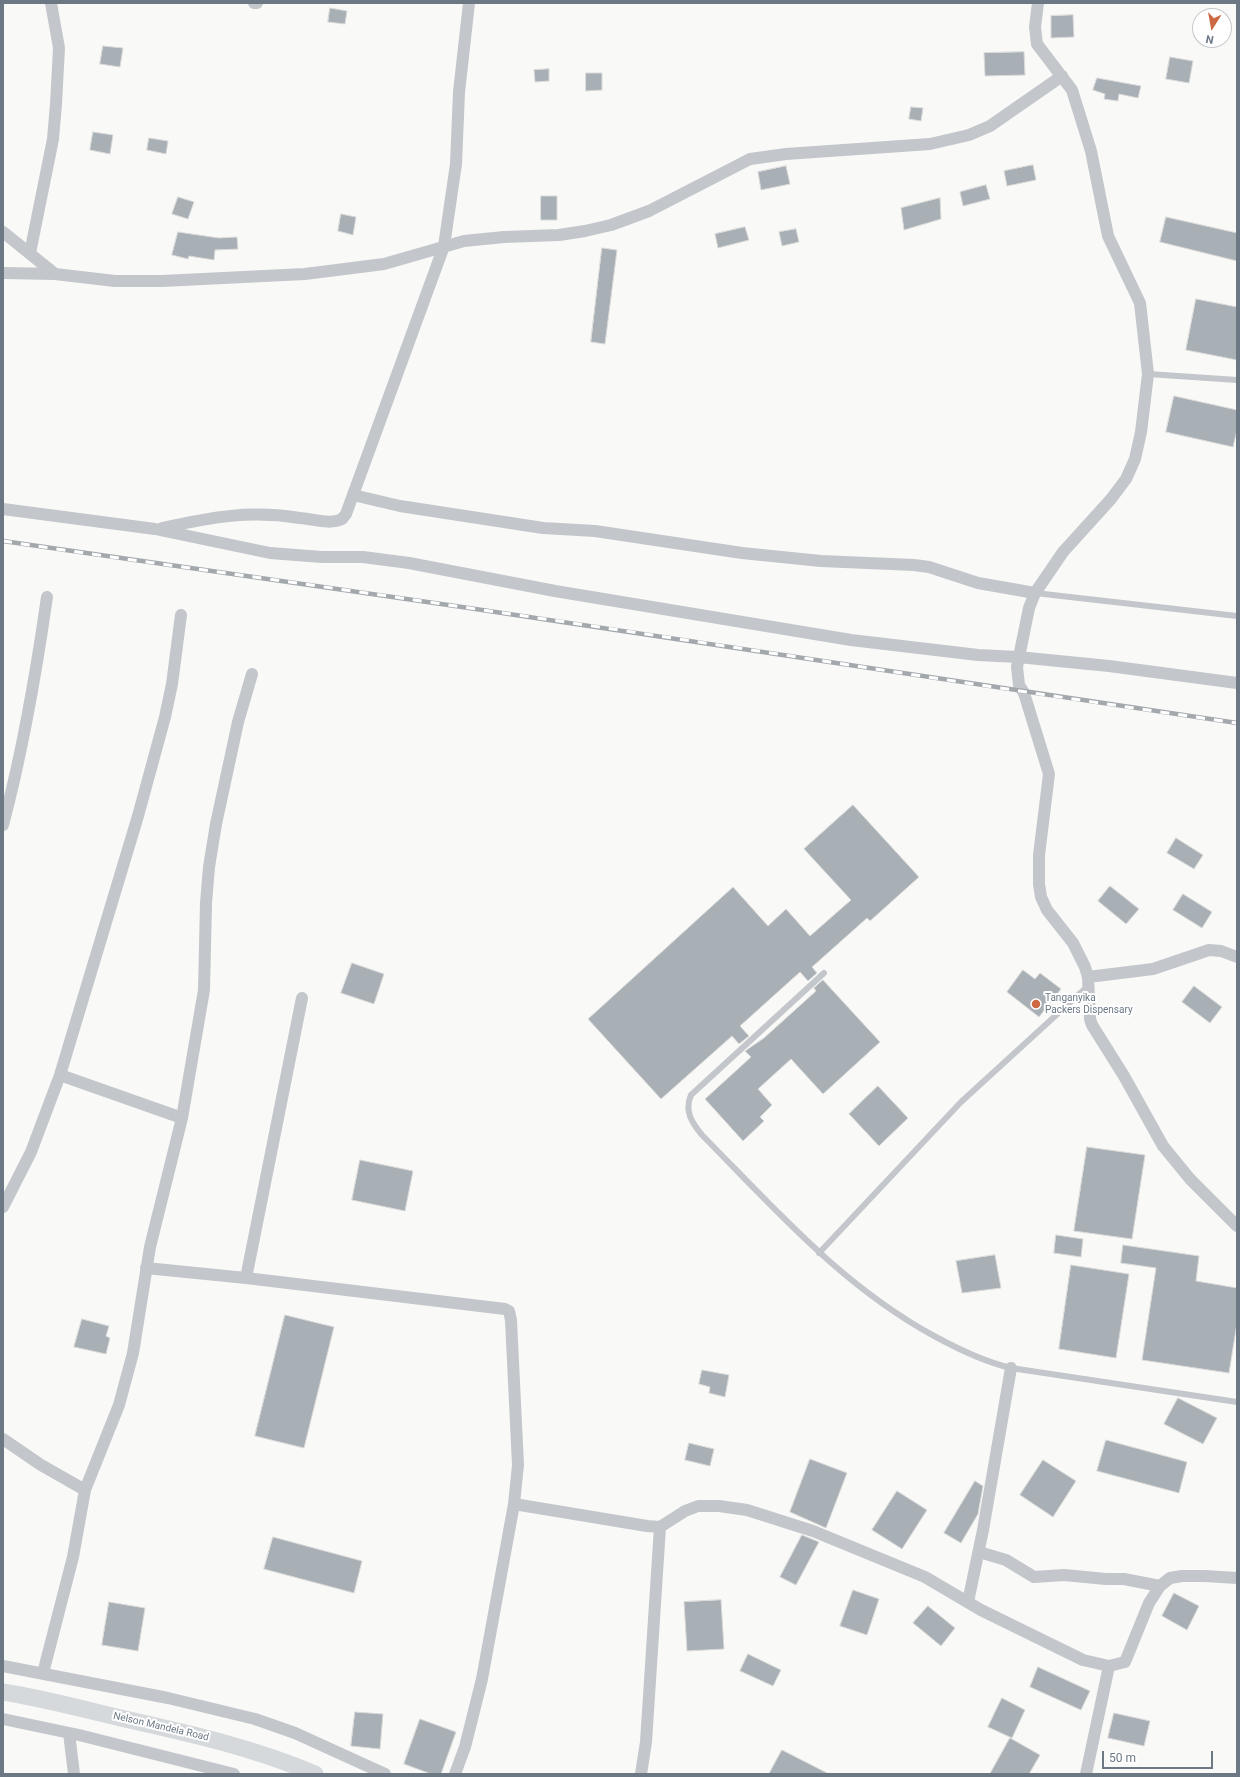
<!DOCTYPE html>
<style>
body{margin:0}
#map{position:relative;width:1240px;height:1777px;overflow:hidden;background:#f9f9f7;font-family:Roboto,sans-serif}
canvas{display:block}
.frame{position:absolute;inset:0;border:4px solid #6c7884;pointer-events:none}
.north{position:absolute;left:1192px;top:8px;width:40px;height:40px;box-sizing:border-box;background:#fff;border:1px solid #c4c9ce;border-radius:50%;rotate:191deg;font-size:11px;font-weight:700;line-height:16px;text-align:center;color:#6c7884}
.north::after{content:'';display:block;margin:auto;width:14px;height:18px;background:#cd6942;clip-path:polygon(50% 0,100% 100%,50% 72%,0 100%)}
.scale{position:absolute;left:1102px;top:1751px;width:111px;height:18px;box-sizing:border-box;border:2px solid #6c7884;border-top:0;padding-left:5px;font-size:12px;line-height:14px;white-space:nowrap;color:#6c7884;-webkit-text-stroke:3px #fff;paint-order:stroke}
</style>
<div id="map">
<canvas width="1240" height="1777"></canvas>
<div class="frame"></div>
<div class="north">N</div>
<div class="scale">50 m</div>
</div>
<script>
const ctx = document.querySelector('canvas').getContext('2d');
ctx.lineJoin = 'round';
function paint(path, color) {
  ctx.fillStyle = color;
  ctx.fill(path, 'evenodd');
}
function trace(path, color, width, dash) {
  ctx.strokeStyle = color;
  ctx.lineWidth = width;
  ctx.lineCap = dash ? 'butt' : 'round';
  ctx.setLineDash(dash || []);
  ctx.stroke(path);
}
function label(font, color, halo, rows, align = 'center') {
  ctx.font = font + ' Roboto,sans-serif';
  ctx.lineWidth = 4;
  ctx.setLineDash([]);
  ctx.textBaseline = 'middle';
  ctx.strokeStyle = halo;
  ctx.fillStyle = color;
  for (const [text, x, y, turn = 0] of rows) {
    ctx.save();
    ctx.translate(x, y);
    ctx.rotate((+turn || 0) * Math.PI / 180);
    ctx.textAlign = isNaN(turn) ? turn : align;
    if (halo) ctx.strokeText(text, 0, 0);
    ctx.fillText(text, 0, 0);
    ctx.restore();
  }
}
const building = new Path2D(`
 M 330,8 L 347,11 L 345,24 L 328,22 Z
 M 1073,15 L 1074,37 L 1051,38 L 1051,16 Z
 M 103,46 L 123,48 L 120,67 L 100,64 Z
 M 1024,52 L 1025,75 L 985,76 L 984,53 Z
 M 1170,57 L 1193,61 L 1189,83 L 1166,79 Z
 M 549,69 L 549,81 L 535,82 L 534,70 Z
 M 586,73 L 602,73 L 602,90 L 586,91 Z
 M 1097,78 L 1141,86 L 1138,98 L 1119,94 L 1118,101 L 1104,99 L 1105,94 L 1093,90 Z
 M 911,107 L 923,108 L 921,121 L 909,119 Z
 M 93,132 L 113,135 L 110,154 L 90,150 Z
 M 149,138 L 168,141 L 166,154 L 147,150 Z
 M 1033,165 L 1036,180 L 1007,186 L 1004,171 Z
 M 786,166 L 790,184 L 761,190 L 758,172 Z
 M 986,185 L 990,199 L 963,206 L 960,192 Z
 M 541,196 L 557,196 L 557,220 L 541,220 Z
 M 178,197 L 194,202 L 188,219 L 172,214 Z
 M 940,198 L 941,219 L 904,230 L 901,208 Z
 M 341,214 L 356,217 L 353,235 L 338,231 Z
 M 1166,217 L 1237,233 L 1237,261 L 1160,242 Z
 M 745,227 L 749,240 L 718,248 L 715,234 Z
 M 796,229 L 799,242 L 782,246 L 779,232 Z
 M 178,232 L 219,238 L 237,237 L 238,249 L 215,250 L 214,260 L 189,256 L 188,259 L 172,255 Z
 M 602,248 L 617,250 L 605,344 L 591,342 Z
 M 1196,299 L 1237,307 L 1237,360 L 1186,350 Z
 M 1174,396 L 1237,410 L 1237,430 L 1233,447 L 1166,432 Z
 M 853,805 L 919,877 L 870,921 L 867,918 L 812,967 L 817,973 L 808,981 L 800,972 L 740,1026 L 749,1036 L 739,1044 L 732,1036 L 661,1099 L 588,1019 L 733,887 L 768,926 L 786,909 L 810,936 L 851,900 L 804,849 Z
 M 1176,838 L 1203,855 L 1194,869 L 1167,853 Z
 M 1110,886 L 1139,909 L 1126,924 L 1098,901 Z
 M 1183,894 L 1212,912 L 1202,928 L 1173,910 Z
 M 352,963 L 384,974 L 374,1004 L 341,993 Z
 M 1023,970 L 1035,979 L 1040,973 L 1061,989 L 1039,1017 L 1007,992 Z
 M 823,980 L 880,1042 L 823,1094 L 791,1059 L 758,1089 L 772,1105 L 760,1117 L 764,1121 L 743,1141 L 705,1099 L 751,1057 L 745,1051 L 764,1038 L 816,991 L 814,988 Z
 M 1194,986 L 1222,1007 L 1210,1023 L 1182,1002 Z
 M 878,1086 L 908,1118 L 879,1146 L 849,1114 Z
 M 1087,1147 L 1145,1155 L 1132,1239 L 1074,1231 Z
 M 360,1160 L 413,1171 L 405,1211 L 352,1200 Z
 M 1056,1235 L 1083,1239 L 1081,1257 L 1054,1253 Z
 M 1123,1245 L 1199,1256 L 1196,1281 L 1237,1288 L 1237,1323 L 1229,1373 L 1142,1360 L 1156,1268 L 1121,1263 Z
 M 995,1255 L 1001,1288 L 962,1293 L 956,1261 Z
 M 1071,1265 L 1129,1274 L 1116,1358 L 1059,1349 Z
 M 285,1315 L 334,1327 L 304,1448 L 255,1436 Z
 M 82,1319 L 109,1326 L 106,1336 L 110,1338 L 106,1354 L 74,1347 Z
 M 702,1370 L 729,1375 L 725,1397 L 709,1393 L 710,1387 L 699,1384 Z
 M 1178,1398 L 1217,1418 L 1203,1444 L 1164,1424 Z
 M 1106,1440 L 1187,1462 L 1179,1493 L 1097,1471 Z
 M 689,1443 L 714,1449 L 710,1466 L 685,1460 Z
 M 810,1459 L 847,1473 L 826,1528 L 790,1512 Z
 M 1043,1460 L 1076,1481 L 1053,1517 L 1020,1495 Z
 M 975,1481 L 983,1486 L 978,1514 L 961,1543 L 944,1533 Z
 M 897,1491 L 927,1510 L 902,1549 L 872,1530 Z
 M 802,1535 L 819,1542 L 796,1585 L 780,1577 Z
 M 273,1537 L 362,1561 L 354,1593 L 264,1569 Z
 M 853,1590 L 879,1599 L 867,1635 L 840,1626 Z
 M 1174,1593 L 1199,1606 L 1187,1630 L 1162,1616 Z
 M 721,1600 L 724,1649 L 687,1651 L 684,1602 Z
 M 109,1602 L 145,1608 L 138,1651 L 102,1645 Z
 M 928,1606 L 955,1628 L 941,1646 L 913,1623 Z
 M 748,1654 L 781,1670 L 773,1686 L 740,1671 Z
 M 1038,1667 L 1090,1691 L 1081,1710 L 1030,1687 Z
 M 1002,1698 L 1025,1710 L 1012,1738 L 988,1727 Z
 M 355,1712 L 383,1714 L 380,1749 L 351,1746 Z
 M 1114,1713 L 1150,1721 L 1144,1746 L 1108,1738 Z
 M 420,1719 L 456,1732 L 441,1774 L 431,1774 L 404,1764 Z
 M 1010,1738 L 1040,1755 L 1029,1774 L 990,1774 Z
 M 782,1750 L 829,1774 L 769,1774 Z`);
const service = new Path2D(`
 M 1148,374 L 1237,380
 M 1035,593 L 1237,616
 M 824,973 L 691,1095 C 684,1111 692,1123 702,1135 C 776,1210 843,1287 936,1337 C 960,1350 985,1362 1011,1368 L 1237,1402
 M 819,1253 L 961,1102 L 1088,986`);
const minor = new Path2D(`
 M 254,3 L 257,3
 M 1038,3 L 1035,27 L 1037,44 L 1072,90 L 1091,151 L 1108,236 L 1140,303 L 1148,374 L 1141,432 L 1135,459 L 1126,479 L 1111,499 L 1063,552 L 1035,593 L 1029,608 L 1017,667 L 1019,685 L 1024,693 L 1049,774 L 1039,855 L 1039,884 L 1041,897 L 1047,910 L 1073,943 L 1085,967 L 1088,977 L 1090,1019 L 1092,1025 L 1124,1076 L 1163,1146 L 1190,1179 L 1237,1226
 M 3,232 L 55,274
 M 30,253 L 53,139 L 56,104 L 59,48 L 51,3
 M 3,273 L 55,274 L 115,281 L 162,281 L 305,274 L 384,264 L 464,241 L 504,237 L 559,235 L 585,231 L 611,225 L 649,211 L 750,159 L 786,154 L 930,144 L 969,135 L 990,126 L 1062,76
 M 353,495 L 400,506 L 543,528 L 595,531 L 742,553 L 821,561 L 914,565 L 929,567 L 978,583 L 1035,593
 M 3,509 L 155,529 L 270,553 L 322,557 L 363,557 L 409,563 L 555,591 L 851,640 L 978,655 L 1018,657 L 1109,666 L 1237,683
 M 162,528 C 213,517 248,510 300,518 C 313,519 330,525 342,519 L 346,514 L 444,246 L 456,164 L 459,92 L 469,3
 M 3,825 C 23,750 36,674 47,597
 M 1088,977 L 1153,969 L 1209,950 L 1221,951 L 1237,957
 M 60,1075 L 182,1118
 M 3,1207 L 31,1152 L 60,1075 L 138,816 L 165,717 L 172,684 L 181,615
 M 146,1268 L 246,1278 L 505,1309 L 509,1311 L 511,1320 L 518,1465 L 514,1504 L 482,1679 L 465,1747 L 455,1774
 M 246,1278 L 302,998
 M 3,1439 L 41,1465 L 85,1490
 M 514,1504 L 647,1526 L 660,1527 L 685,1511 L 698,1506 L 719,1506 L 747,1510 L 813,1531 L 925,1577 L 981,1610 L 1083,1660 L 1109,1666 L 1125,1662 L 1149,1603 L 1160,1586 L 1170,1578 L 1182,1576 L 1205,1576 L 1237,1578
 M 979,1552 L 1006,1560 L 1034,1577 L 1064,1575 L 1106,1579 L 1124,1579 L 1160,1586
 M 968,1602 L 983,1530 L 1011,1368
 M 3,1666 L 168,1698 L 255,1719 L 295,1733 L 385,1774
 M 43,1673 L 73,1557 L 85,1490 L 119,1405 L 133,1353 L 150,1247 L 182,1118 L 204,990 L 206,903 L 209,867 L 216,824 L 238,722 L 252,674
 M 3,1719 L 79,1735 L 234,1774
 M 69,1733 L 74,1774
 M 641,1774 L 646,1742 L 660,1527
 M 1086,1774 L 1109,1666`);
const secondary = new Path2D(`
 M 3,1692 C 47,1699 90,1711 134,1721 C 196,1735 257,1749 315,1774`);
const rail = new Path2D(`
 M 3,541 C 156,564 309,584 462,607 C 721,644 978,686 1237,723`);
const markers = [
 [1036,1004,5,"#cd6942"]
];
const poiNames = [
 ["Tanganyika",1045,998],
 ["Packers Dispensary",1045,1010]
];
const streetNames = [
 ["Nelson Mandela Road",161,1727,13]
];
paint(building, '#a8afb5');
trace(building, '#dadad9', 1);
trace(service, '#c3c6ca', 6);
trace(minor, '#c3c6ca', 12);
trace(secondary, '#d6d9dc', 17);
trace(rail, '#a3a8ad', 4.5);
trace(rail, '#fff', 3, [9]);
for (const [x, y, r, color] of markers) {
  const dot = new Path2D();
  dot.arc(x, y, r, 0, 2 * Math.PI);
  ctx.fillStyle = color;
  ctx.fill(dot);
  trace(dot, '#fff', 1.5);
}
label('10px', '#6c7884', '#fff', poiNames, 'left');
label('10px', '#6c7884', '#fff', streetNames);
</script>
